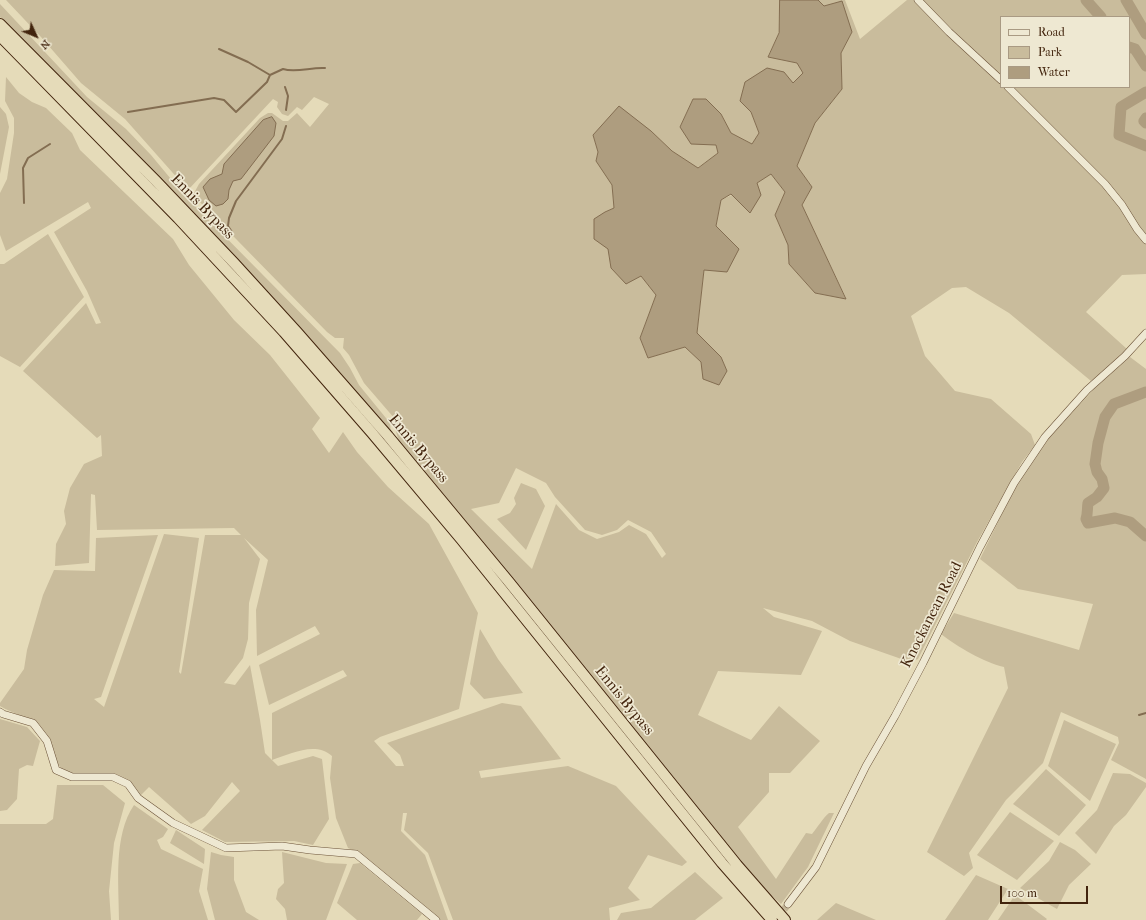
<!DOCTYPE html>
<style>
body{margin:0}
#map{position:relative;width:1146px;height:920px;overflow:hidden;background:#e5dbb9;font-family:"IM FELL French Canon",serif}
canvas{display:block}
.legend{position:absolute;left:1000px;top:16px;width:130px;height:72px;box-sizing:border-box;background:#eee8d2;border:1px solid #a99a83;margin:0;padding:5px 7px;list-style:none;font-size:12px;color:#42240d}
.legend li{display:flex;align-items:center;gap:8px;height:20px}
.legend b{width:20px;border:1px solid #a99a83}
.north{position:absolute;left:16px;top:16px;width:40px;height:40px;-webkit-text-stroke:3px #eee8d2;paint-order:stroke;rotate:134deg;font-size:11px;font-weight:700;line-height:16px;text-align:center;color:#42240d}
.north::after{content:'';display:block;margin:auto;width:14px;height:18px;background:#42240d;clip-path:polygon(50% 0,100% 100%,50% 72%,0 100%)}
.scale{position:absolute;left:1000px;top:886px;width:88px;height:18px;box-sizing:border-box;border:2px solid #42240d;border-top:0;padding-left:5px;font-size:12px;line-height:14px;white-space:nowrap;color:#42240d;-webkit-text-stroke:3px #eee8d2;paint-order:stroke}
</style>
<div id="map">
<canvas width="1146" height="920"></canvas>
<ul class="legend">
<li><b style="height:5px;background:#eee8d2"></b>Road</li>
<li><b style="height:11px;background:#c9bc9c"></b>Park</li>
<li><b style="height:11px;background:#ae9d7f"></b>Water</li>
</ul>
<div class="north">N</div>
<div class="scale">100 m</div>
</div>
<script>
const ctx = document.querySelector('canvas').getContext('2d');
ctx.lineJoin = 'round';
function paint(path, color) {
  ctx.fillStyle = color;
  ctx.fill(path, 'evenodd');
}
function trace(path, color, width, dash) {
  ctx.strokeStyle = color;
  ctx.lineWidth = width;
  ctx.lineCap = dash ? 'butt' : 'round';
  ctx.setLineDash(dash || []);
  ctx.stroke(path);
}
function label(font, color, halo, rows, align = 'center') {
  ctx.font = font + ' "IM FELL French Canon",serif';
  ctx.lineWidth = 3.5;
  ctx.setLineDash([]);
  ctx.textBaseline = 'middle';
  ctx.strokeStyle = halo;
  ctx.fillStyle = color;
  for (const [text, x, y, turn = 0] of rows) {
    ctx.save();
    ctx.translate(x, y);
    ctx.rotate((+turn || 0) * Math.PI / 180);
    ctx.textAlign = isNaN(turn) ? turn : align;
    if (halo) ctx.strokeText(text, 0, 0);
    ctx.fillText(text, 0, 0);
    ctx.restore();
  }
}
const green = new Path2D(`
 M 6,0 L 780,0 L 779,33 L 768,56 L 798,63 L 804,73 L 793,83 L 740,101 L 751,112 L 759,133 L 752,144 L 731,133 L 721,114 L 706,99 L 693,99 L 680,127 L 716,145 L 718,153 L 697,168 L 672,151 L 651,131 L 593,135 L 598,152 L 596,161 L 612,185 L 614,208 L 605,212 L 611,268 L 641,276 L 656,295 L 640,338 L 648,358 L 685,347 L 701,362 L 719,385 L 727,371 L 721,357 L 697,333 L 704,270 L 716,226 L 721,200 L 757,183 L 771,174 L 785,192 L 775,215 L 788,245 L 789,264 L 815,293 L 846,298 L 802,205 L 812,187 L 797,166 L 815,123 L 842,89 L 841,53 L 852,32 L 818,0 L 845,0 L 860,39 L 907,0 L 1146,0 L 1146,274 L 1122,275 L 1086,312 L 1127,349 L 1109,367 L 1091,381 L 1009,313 L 966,287 L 952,288 L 911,316 L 925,356 L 955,391 L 991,399 L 1031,434 L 1035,445 L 1022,462 L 977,542 L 918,659 L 910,662 L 850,641 L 812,621 L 763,608 L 774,617 L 822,631 L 801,675 L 718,671 L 698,715 L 751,740 L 779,706 L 820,741 L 790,773 L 769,773 L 769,792 L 738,827 L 776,879 L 806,833 L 812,834 C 818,827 822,819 829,813 L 834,813 L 808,867 L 781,904 L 763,888 L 399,442 L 393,421 L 395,419 L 364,383 L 349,355 L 343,348 L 344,338 L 335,338 L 327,332 L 193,195 L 199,184 L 260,118 L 268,113 L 272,113 L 283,121 L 288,121 L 297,113 L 310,127 L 329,104 L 314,97 L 302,110 L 297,107 L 288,116 L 282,114 L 277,107 L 278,102 L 273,99 L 188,190 L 125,119 L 81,83 L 41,37 ZM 1001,17 L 1129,17 L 1129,87 L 1001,87 ZM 516,468 L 546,483 L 555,497 L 585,530 L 602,535 L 617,530 L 628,520 L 651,532 L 666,554 L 662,558 L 646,534 L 629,525 L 619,532 L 597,539 L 579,530 L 556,504 L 532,569 L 471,509 L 499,503 Z
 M 0,4 L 87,97 L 126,129 L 151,155 L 185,196 L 340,353 L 350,368 L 359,385 L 390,423 L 391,433 L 0,17 Z
 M 6,77 L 19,93 L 32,102 L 46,108 L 72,133 L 80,150 L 173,239 L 189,265 L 234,320 L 270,355 L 320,418 L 312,429 L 329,453 L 343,432 L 357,452 L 388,487 L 429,524 L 478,613 L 459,709 L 380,737 L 374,741 L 396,766 L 404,766 L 400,755 L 387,743 L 502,703 L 521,706 L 561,759 L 479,771 L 481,778 L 568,766 L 616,786 L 687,862 L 682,866 L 648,855 L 628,888 L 640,900 L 609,908 L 610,920 L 453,920 L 428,853 L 404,830 L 407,813 L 403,813 L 401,831 L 425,855 L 448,920 L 440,920 L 357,852 L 348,848 L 336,818 L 330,778 L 332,756 C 315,741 291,754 272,760 L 278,766 L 313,756 L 322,759 L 329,819 L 313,845 L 294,841 L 225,842 L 202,830 L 240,791 L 232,782 L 205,816 L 191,824 L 149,787 L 140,796 L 126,781 L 71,775 C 56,768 52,753 45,738 C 43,734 42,730 39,727 C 27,716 13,714 0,706 L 0,703 L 24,669 L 27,650 L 43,595 L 54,570 L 95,571 L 96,538 L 158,535 L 101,697 L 94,699 L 104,707 L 164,534 L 199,538 L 179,672 L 181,674 L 205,535 L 241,535 L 234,528 L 97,530 L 95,495 L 91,494 L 89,563 L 55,566 L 56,544 L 66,524 L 64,511 L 70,488 L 84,464 L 102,456 L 101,435 L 97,438 L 23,371 L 86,303 L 96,324 L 101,323 L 87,291 L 54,232 L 91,208 L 88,202 L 6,251 L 0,235 L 0,193 L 7,179 L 14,133 L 14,118 L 5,101 ZM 244,538 L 268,560 L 256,610 L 257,656 L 315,626 L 320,634 L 259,665 L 269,705 L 343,670 L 347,676 L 272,713 L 272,760 L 265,753 L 260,720 L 250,665 L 235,685 L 224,683 L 243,658 L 248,639 L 249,603 L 260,559 Z
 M 0,107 L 6,114 L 9,127 L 0,174 Z
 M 48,234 L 84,297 L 20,367 L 0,356 L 0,264 L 4,264 Z
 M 1130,357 L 1146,369 L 1146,779 L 1111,760 L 1119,743 L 1118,737 L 1061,712 L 1043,763 L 1006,800 L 969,853 L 973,868 L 964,876 L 927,852 L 1008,688 L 1004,667 C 983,662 958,647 941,634 L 954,613 L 1079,650 L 1093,604 L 1018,589 L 980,559 L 1017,483 L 1048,439 L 1095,388 Z
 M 521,483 L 536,489 L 545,506 L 526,550 L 497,519 L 510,513 L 516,504 L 514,498 Z
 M 480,629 L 498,659 L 523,693 L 484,699 L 470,684 Z
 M 0,719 L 27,727 L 40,741 L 33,766 L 27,765 L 19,769 L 17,799 L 7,810 L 0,811 Z
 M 1064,720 L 1116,744 L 1090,801 L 1048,766 Z
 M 1046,769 L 1086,805 L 1059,836 L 1013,804 Z
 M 1113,773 L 1130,774 L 1146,783 L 1146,787 L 1126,815 L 1114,826 L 1096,854 L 1075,833 L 1097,810 Z
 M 57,785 L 103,785 L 125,803 L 114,843 L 109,891 L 111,920 L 0,920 L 0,824 L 46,824 L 53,819 Z
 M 134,805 L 168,829 L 163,837 L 157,840 L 161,849 L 203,869 L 199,891 L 208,920 L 119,920 C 119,884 113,836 134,805 Z
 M 1010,812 L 1054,841 L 1017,880 L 977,855 Z
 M 176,830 L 205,849 L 204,864 L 170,843 Z
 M 1060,842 L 1075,850 L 1091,864 L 1069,885 L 1057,909 L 1020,888 L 1049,861 Z
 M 211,852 L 221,855 L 234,857 L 234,880 L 246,912 L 259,920 L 215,920 L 207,889 Z
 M 282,852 L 326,863 L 347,864 L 326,920 L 287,920 L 285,909 L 276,899 L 278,889 L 284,883 Z
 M 360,863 L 422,914 L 417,920 L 357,920 L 337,903 L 353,864 Z
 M 695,872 L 723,898 L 695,920 L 617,920 L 621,913 L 651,908 Z
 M 976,875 L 1008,889 L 988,920 L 945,920 Z
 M 1015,895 L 1047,919 L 1046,920 L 998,920 Z
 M 836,903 L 876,920 L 817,920 Z`);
const water = new Path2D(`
 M 780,0 L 818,0 L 824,6 L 842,1 L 852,32 L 841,53 L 842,89 L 815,123 L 797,166 L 812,187 L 802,205 L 846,299 L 815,293 L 789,264 L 788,245 L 775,215 L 785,192 L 771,174 L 757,183 L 761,195 L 750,213 L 731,194 L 721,200 L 716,226 L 739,249 L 727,272 L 704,270 L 697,333 L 721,357 L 727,371 L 719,385 L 703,379 L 701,362 L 685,347 L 648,358 L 640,338 L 656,295 L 641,276 L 626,284 L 611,268 L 608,249 L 594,239 L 594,219 L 605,212 L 614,208 L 612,185 L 596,161 L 598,152 L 593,135 L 619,106 L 651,131 L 672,151 L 698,168 L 718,153 L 716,145 L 691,144 L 680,127 L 693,99 L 706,99 L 721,114 L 731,133 L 752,144 L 759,133 L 751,112 L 740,101 L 745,82 L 767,68 L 784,72 L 793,83 L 803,73 L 797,63 L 768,57 L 779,33 Z
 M 272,117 L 276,123 L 274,136 L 241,179 L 233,181 L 229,190 L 228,199 L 223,204 L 216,206 L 209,200 L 203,187 L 210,179 L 222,174 L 224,164 L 263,120 Z`);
const stream = new Path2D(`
 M 219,49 L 248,62 L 270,75
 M 285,87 L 288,96 L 286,110
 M 128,112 L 214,98 L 224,100 L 236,112 L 267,82 L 270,75 L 283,69 C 296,73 311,67 325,68
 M 24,203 L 23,168 L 28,158 L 50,144
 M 232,232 L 228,226 L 229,218 L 236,201 L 282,139 L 286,126
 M 1139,715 L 1146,713`);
const river = new Path2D(`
 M 1086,0 L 1101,17
 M 1126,0 L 1146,34
 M 1129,47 L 1135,49 L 1146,66
 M 1146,92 L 1121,107 L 1119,135 L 1146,146
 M 1146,118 L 1144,121 L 1146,123
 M 1146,392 L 1114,404 L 1105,417 L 1098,443 L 1095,464 L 1097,472 L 1102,479 L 1104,488 L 1097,497 L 1088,503 C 1087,509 1088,513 1086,519 L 1088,523 L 1115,518 L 1130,522 L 1146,536`);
const minorTunnel = new Path2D(`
 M 778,918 L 788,904`);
const minor = new Path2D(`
 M 918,0 L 949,32 L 1001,80
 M 1008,87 L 1105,184 L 1122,205 L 1137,229 L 1146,240
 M 0,712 L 3,714 L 33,723 L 47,741 L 56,770 L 72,777 L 113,777 L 128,784 L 138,798 L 173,823 L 226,848 L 282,846 L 310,850 L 356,854 L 436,920
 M 788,904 L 816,867 L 866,766 L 895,716 L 923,663 L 980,547 L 1014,483 L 1045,437 L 1087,390 L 1125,356 L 1146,333`);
const highway = new Path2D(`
 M 0,24 L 156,181 L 234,263 L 297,332 L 388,436 L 509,582 L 737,865 L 785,920
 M 0,36 L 178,218 L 284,332 L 372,433 L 461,539 L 722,863 L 772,920`);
const streetNames = [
 ["Ennis Bypass",202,207,46],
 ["Ennis Bypass",418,449,50],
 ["Knockanean Road",932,615,-63],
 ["Ennis Bypass",624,701,51]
];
paint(green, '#c9bc9c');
paint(water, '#ae9d7f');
trace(water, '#836d51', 1);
trace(stream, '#836d51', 2);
trace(river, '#ae9d7f', 11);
trace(minorTunnel, '#c4b697', 7, [7, 3.5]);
trace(minor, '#6b5238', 8);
trace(highway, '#42240d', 12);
trace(minor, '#eee8d2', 7);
trace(highway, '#e5dbb9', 10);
label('15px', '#42240d', '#eee8d2', streetNames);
</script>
